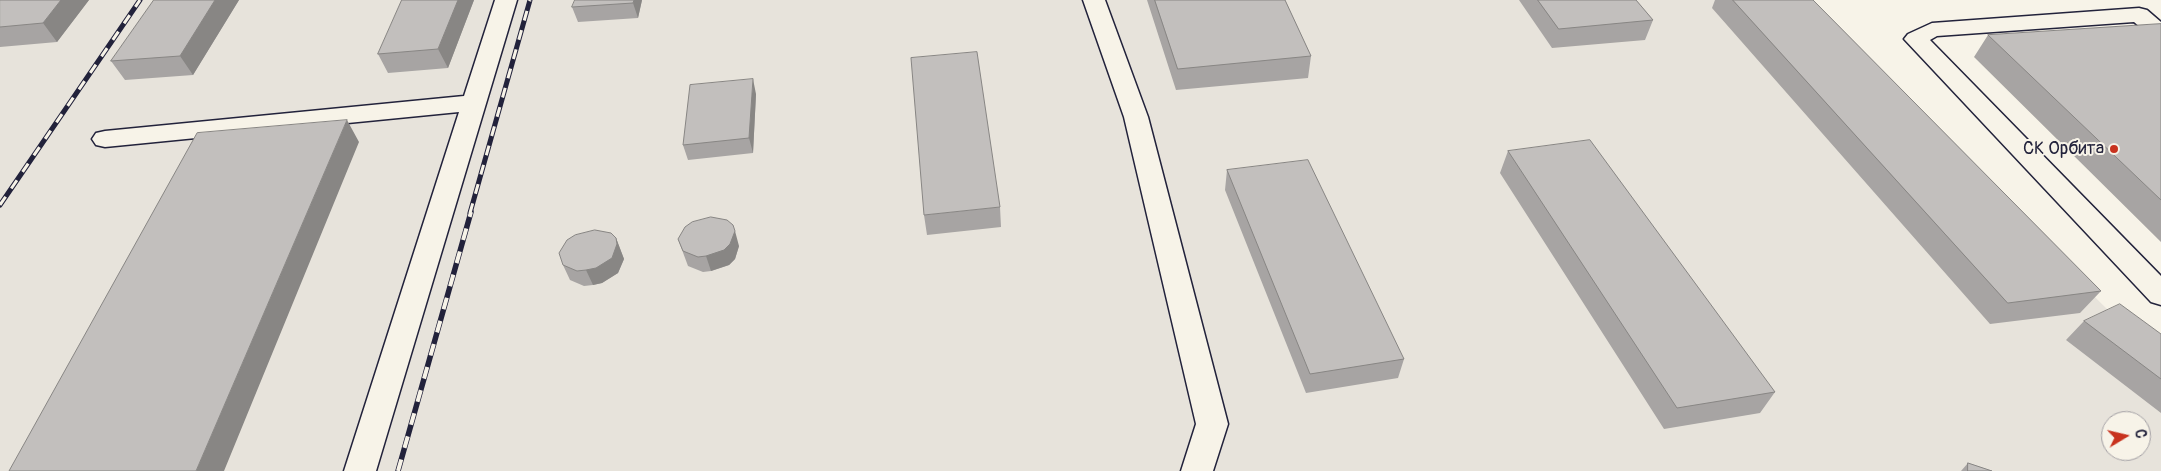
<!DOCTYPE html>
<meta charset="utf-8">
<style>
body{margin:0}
#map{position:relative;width:2161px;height:471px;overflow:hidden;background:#f7f3e8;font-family:Pangolin,sans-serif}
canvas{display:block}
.north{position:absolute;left:2101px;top:411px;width:50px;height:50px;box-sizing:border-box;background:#f7f3e8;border:1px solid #a29fa3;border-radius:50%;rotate:81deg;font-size:14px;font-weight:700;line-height:20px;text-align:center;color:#22223b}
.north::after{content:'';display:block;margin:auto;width:18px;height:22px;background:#c8321e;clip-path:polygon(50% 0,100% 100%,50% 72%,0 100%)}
</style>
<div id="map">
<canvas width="2161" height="471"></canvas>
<div class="north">С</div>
</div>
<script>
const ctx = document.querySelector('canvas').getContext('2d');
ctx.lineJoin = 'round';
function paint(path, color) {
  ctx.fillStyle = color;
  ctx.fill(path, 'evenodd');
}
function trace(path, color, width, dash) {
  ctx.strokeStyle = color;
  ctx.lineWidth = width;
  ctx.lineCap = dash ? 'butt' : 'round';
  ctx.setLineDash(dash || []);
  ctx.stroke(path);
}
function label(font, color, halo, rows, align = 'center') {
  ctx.font = font + ' Pangolin,sans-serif';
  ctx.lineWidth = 4;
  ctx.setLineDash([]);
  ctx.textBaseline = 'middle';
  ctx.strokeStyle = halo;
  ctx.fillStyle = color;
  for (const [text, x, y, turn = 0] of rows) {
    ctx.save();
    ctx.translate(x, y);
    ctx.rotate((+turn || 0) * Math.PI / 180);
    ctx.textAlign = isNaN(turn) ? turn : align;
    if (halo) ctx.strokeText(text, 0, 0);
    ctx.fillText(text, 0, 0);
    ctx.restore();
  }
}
const built = new Path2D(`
 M 0,0 L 1762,0 L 1823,26 L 2121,323 L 2161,356 L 2161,471 L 0,471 ZM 2111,421 L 2141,421 L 2141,451 L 2111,451 Z`);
const minor = new Path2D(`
 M 495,0 L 517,0 L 376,471 L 344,471 L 459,112 L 105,147 L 96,145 L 92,139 L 96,133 L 105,131 L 464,96 Z
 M 1083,0 L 1105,0 L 1148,117 L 1228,424 L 1213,471 L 1181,471 L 1196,424 L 1124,117 Z
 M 2139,8 L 2147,10 L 2161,22 L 2161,40 L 2153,38 L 2134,22 L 1937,36 L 1930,40 L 2161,276 L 2161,305 L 2151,302 L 1904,39 L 1908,34 L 1932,23 Z`);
const railFar1 = new Path2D(`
 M 0,205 L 140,0
 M 470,213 L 530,0`);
const rail = new Path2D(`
 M 398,471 L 471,212`);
const wall = new Path2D(`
 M 0,0 L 89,0 L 57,42 L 0,47 Z
 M 154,0 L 239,0 L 193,75 L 125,80 L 111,61 Z
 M 402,0 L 474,0 L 448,68 L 388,73 L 378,54 Z
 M 642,0 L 638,18 L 578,22 L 572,7 Z
 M 1147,0 L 1285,0 L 1311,56 L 1308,78 L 1176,90 Z
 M 1519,0 L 1636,0 L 1653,20 L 1645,40 L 1552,48 Z
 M 1715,0 L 1813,0 L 2101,291 L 2080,313 L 1990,324 L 1712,8 Z
 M 2161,24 L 2161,242 L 1974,57 L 1988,35 Z
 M 756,94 L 753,153 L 688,160 L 683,145 Z
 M 1508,151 L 1775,392 L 1760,413 L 1664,429 L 1500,173 Z
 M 1227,170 L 1404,359 L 1398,378 L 1306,393 L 1225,190 Z
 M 1000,207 L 1001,227 L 927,235 L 924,215 Z
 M 616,238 L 624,259 L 618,273 L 602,283 L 593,285 L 584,286 L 570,280 L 563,265 Z
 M 678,239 L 739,246 L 735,259 L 729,265 L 711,271 L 703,272 L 688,266 Z
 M 2084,321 L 2161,334 L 2161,413 L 2066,340 Z
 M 1968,463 L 1992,471 L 1961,471 Z`);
const shadedWall = new Path2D(`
 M 61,0 L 89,0 L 57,42 L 43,23 Z
 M 215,0 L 239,0 L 193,75 L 180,56 Z
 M 458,0 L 474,0 L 448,68 L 438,49 Z
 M 634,0 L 642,0 L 638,18 L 633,3 Z
 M 753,79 L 756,94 L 753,153 L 749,138 Z
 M 347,120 L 359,142 L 224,471 L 196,471 Z
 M 735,231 L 739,246 L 735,259 L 729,265 L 711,271 L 706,256 Z
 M 616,238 L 624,259 L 618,273 L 602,283 L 593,285 L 586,270 Z`);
const building = new Path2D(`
 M 0,0 L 61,0 L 43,23 L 0,27 Z
 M 154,0 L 215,0 L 180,56 L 111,61 Z
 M 402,0 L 458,0 L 438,49 L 378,54 Z
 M 575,0 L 634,0 L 633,3 L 572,7 Z
 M 1155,0 L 1285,0 L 1311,56 L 1178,69 Z
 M 1538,0 L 1636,0 L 1653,20 L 1559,29 Z
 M 1733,0 L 1813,0 L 2101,291 L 2008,303 Z
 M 2161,24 L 2161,200 L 1988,35 Z
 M 977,52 L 1000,207 L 924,215 L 911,58 Z
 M 753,79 L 749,138 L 683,145 L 690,85 Z
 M 347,120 L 196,471 L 9,471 L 197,133 Z
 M 1590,140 L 1775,392 L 1677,408 L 1508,151 Z
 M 1308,160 L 1404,359 L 1310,374 L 1227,170 Z
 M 711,217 L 727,220 L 733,225 L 735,231 L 730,244 L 724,250 L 706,256 L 698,257 L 683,251 L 678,239 L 685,227 L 692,222 Z
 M 595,230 L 611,233 L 616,238 L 617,244 L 612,258 L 596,268 L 586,270 L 577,271 L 563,265 L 559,253 L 567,240 L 575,235 Z
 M 2120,304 L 2161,334 L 2161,379 L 2084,321 Z
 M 1968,463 L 1992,471 L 1968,471 Z`);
const markers = [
 [2114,149,5,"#c8321e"]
];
const poiNames = [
 ["СК Орбита",2104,149]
];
paint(built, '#e7e3db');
trace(minor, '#22223b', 3);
paint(minor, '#f7f3e8');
trace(railFar1, '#22223b', 5);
trace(rail, '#22223b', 5.5);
trace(railFar1, '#f7f3e8', 3, [10]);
trace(rail, '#f7f3e8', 4, [12]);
paint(wall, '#a7a4a3');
paint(shadedWall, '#888684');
paint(building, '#c2bfbd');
trace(building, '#888684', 1);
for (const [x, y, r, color] of markers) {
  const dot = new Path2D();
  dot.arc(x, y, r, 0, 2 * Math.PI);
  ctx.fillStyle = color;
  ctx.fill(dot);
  trace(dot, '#f7f3e8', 2);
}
label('18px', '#22223b', '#f7f3e8', poiNames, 'right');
</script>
